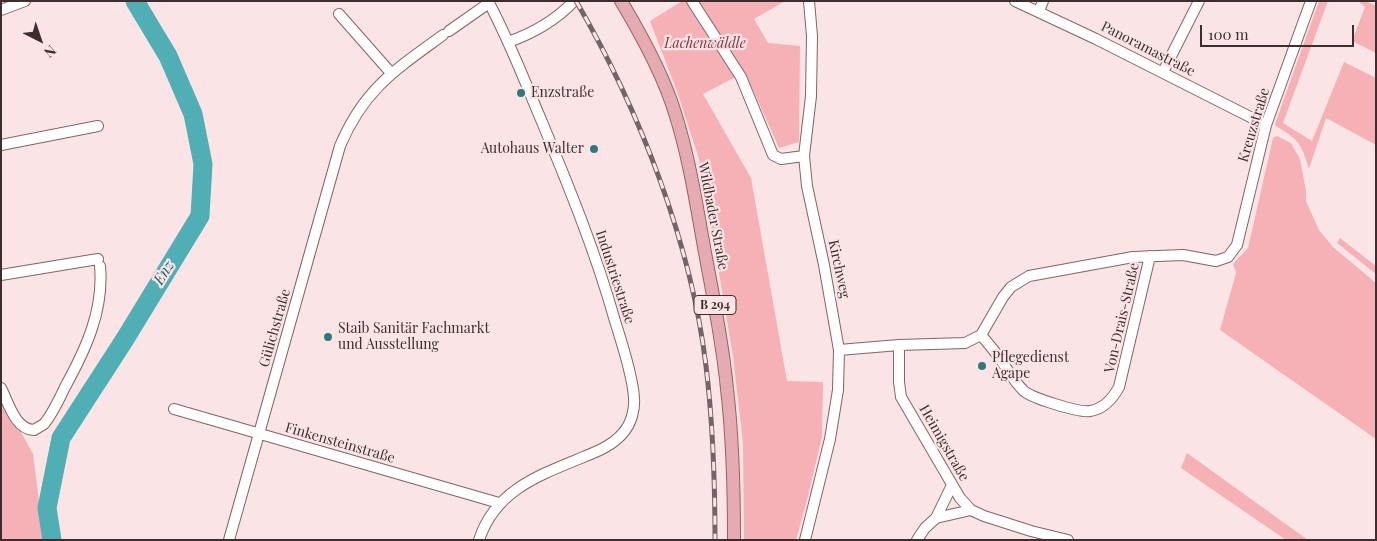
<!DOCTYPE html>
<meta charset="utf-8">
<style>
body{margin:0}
#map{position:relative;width:1377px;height:541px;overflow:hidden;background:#fbe4e5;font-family:"Playfair Display",serif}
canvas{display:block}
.frame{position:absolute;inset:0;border:2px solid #3c2e2f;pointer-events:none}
.north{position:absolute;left:15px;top:15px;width:50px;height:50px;-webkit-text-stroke:4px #fbe4e5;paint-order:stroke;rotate:139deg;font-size:14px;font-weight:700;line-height:20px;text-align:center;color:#3c2e2f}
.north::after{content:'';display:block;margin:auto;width:18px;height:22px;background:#3c2e2f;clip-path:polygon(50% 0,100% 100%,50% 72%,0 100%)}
.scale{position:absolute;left:1200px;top:25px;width:154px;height:22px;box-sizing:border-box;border:2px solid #3c2e2f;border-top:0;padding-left:6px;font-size:15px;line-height:18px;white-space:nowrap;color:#3c2e2f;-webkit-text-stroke:4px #fbe4e5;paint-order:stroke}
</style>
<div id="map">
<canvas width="1377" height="541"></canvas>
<div class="frame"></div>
<div class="north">N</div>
<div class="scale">100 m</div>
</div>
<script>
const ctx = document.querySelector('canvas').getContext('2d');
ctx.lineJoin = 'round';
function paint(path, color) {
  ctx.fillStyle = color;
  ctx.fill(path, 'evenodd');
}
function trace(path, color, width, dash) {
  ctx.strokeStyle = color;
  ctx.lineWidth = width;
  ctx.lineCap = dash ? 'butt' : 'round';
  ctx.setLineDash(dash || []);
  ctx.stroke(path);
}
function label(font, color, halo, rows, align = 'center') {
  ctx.font = font + ' "Playfair Display",serif';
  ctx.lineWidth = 4.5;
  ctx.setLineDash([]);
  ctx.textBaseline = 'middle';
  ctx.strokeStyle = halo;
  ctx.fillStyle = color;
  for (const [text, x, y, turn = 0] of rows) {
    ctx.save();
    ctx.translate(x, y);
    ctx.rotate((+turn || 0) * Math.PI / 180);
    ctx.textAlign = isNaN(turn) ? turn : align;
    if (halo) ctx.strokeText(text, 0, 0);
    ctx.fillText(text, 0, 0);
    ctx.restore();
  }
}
const green = new Path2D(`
 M 682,1 L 785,1 L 754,19 L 768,43 L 800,46 L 799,142 L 779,148 L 745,72 L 703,94 L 751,178 L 787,381 L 823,382 L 822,437 L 806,504 L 796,540 L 744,540 L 743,443 L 733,356 L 712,231 L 699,159 L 678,94 L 650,21 Z
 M 1319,1 L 1328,1 L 1283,123 L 1312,141 L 1344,62 L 1376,78 L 1376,145 L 1326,118 L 1309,169 C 1301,143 1299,140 1276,126 L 1275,124 Z
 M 1358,1 L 1366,1 L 1376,6 L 1376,53 L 1352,41 L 1365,7 Z
 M 1277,136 L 1291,143 L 1300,159 L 1306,191 L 1306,201 L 1319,230 L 1333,247 L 1376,283 L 1376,439 L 1220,330 L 1236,273 L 1233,264 L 1248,248 L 1273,138 Z
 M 1340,238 L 1376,266 L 1376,274 L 1337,243 Z
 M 1,396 L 33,454 L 44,540 L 1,540 Z
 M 1187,453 L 1308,540 L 1286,540 L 1181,468 Z`);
const river = new Path2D(`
 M 52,540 L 47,508 L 61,438 L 125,339 L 200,216 L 203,164 L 193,114 L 168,56 L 135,1`);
const minor = new Path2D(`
 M 692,1 L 741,77 L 773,155 L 781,159 L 804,156
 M 1015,1 L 1096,39 L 1266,125
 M 1,10 L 25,1
 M 1039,11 L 1043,1
 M 339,14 L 391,73
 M 449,31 L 489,3
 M 508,42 C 534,33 555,21 574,1
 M 1163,72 L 1199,1
 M 1,145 L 98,126
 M 1,275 L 98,259
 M 981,335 C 987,342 993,349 998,356 C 1007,368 1013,381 1024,391 C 1032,398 1079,413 1090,411 C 1104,409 1113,398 1119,387 L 1150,256
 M 899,345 L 965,343 L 981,335 L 1003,297 L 1011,287 L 1029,276 L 1133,257 L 1183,255 L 1216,261 L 1228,257 L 1237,245 L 1266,125 L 1311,1
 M 839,350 L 899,345 L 899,382 L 901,397 L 960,498 L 971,510 L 984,516 L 1031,531 L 1068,540
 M 1,388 C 9,404 15,429 34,430 L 44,424 C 53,413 59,400 65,387 C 86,349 104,310 100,266
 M 174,409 L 499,503
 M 936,518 L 971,510
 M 229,540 L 340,146 C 364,89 395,70 443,35
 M 479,540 C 495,491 537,476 581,458 C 596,452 612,446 623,433 C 631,424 635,410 634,398 C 633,377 622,343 615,321 C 596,253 569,187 542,122 C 525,82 509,40 488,1
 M 805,540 L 830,439 L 838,390 L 839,350 L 824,265 L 807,186 L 804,156 L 811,96 L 812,36 L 809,1
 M 917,540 L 925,528 L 936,518 L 952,485`);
const major = new Path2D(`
 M 621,1 C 642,36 663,74 675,113 C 690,160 697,209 706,258 C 714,301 723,345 727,389 C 733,439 734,489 734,540`);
const rail = new Path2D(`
 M 576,1 C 639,109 691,242 706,366 C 713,424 715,481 715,540`);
const markers = [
 [521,93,5,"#2f797d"],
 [594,149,5,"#2f797d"],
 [328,337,5,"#2f797d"],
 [982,366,5,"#2f797d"]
];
const shields = [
 [715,305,42]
];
const shieldNames = [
 ["B 294",715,305]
];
const parkNames = [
 ["Lachenwäldle",705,44]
];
const streetNames = [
 ["Panoramastraße",1148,49,27],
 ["Kreuzstraße",1254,125,-73],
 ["Wildbader Straße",713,216,79],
 ["Kirchweg",839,269,78],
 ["Industriestraße",615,277,72],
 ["Von-Drais-Straße",1122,318,-77],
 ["Gülichstraße",275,328,-74],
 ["Finkensteinstraße",340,443,16],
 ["Heimigstraße",944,443,60]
];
const poiNames = [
 ["Enzstraße",531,93],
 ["Autohaus Walter",584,149,"right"],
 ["Staib Sanitär Fachmarkt",338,329],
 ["und Ausstellung",338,345],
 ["Pflegedienst",992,358],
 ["Agape",992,374]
];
const waterNames = [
 ["Enz",164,273,-58]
];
paint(green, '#f6b1b6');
trace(river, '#50afb5', 19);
trace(minor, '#836365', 12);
trace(major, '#9e5c62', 14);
trace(minor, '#fff', 10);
trace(major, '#e4acb2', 12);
trace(rail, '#756465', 5);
trace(rail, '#fbe4e5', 3, [9]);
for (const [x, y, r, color] of markers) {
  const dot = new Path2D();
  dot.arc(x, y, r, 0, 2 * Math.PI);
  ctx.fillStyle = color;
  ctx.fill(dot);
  trace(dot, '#fbe4e5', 2);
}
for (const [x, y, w] of shields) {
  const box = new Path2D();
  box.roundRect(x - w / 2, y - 9.5, w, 19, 4);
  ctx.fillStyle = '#fbe4e5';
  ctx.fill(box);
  trace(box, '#3c2e2f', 1);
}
label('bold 12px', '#3c2e2f', null, shieldNames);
label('italic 14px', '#88303e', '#fbe4e5', parkNames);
label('14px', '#3c2e2f', '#fbe4e5', streetNames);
label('14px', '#3c2e2f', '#fbe4e5', poiNames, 'left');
label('italic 15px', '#0c5f63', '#fbe4e5', waterNames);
</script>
